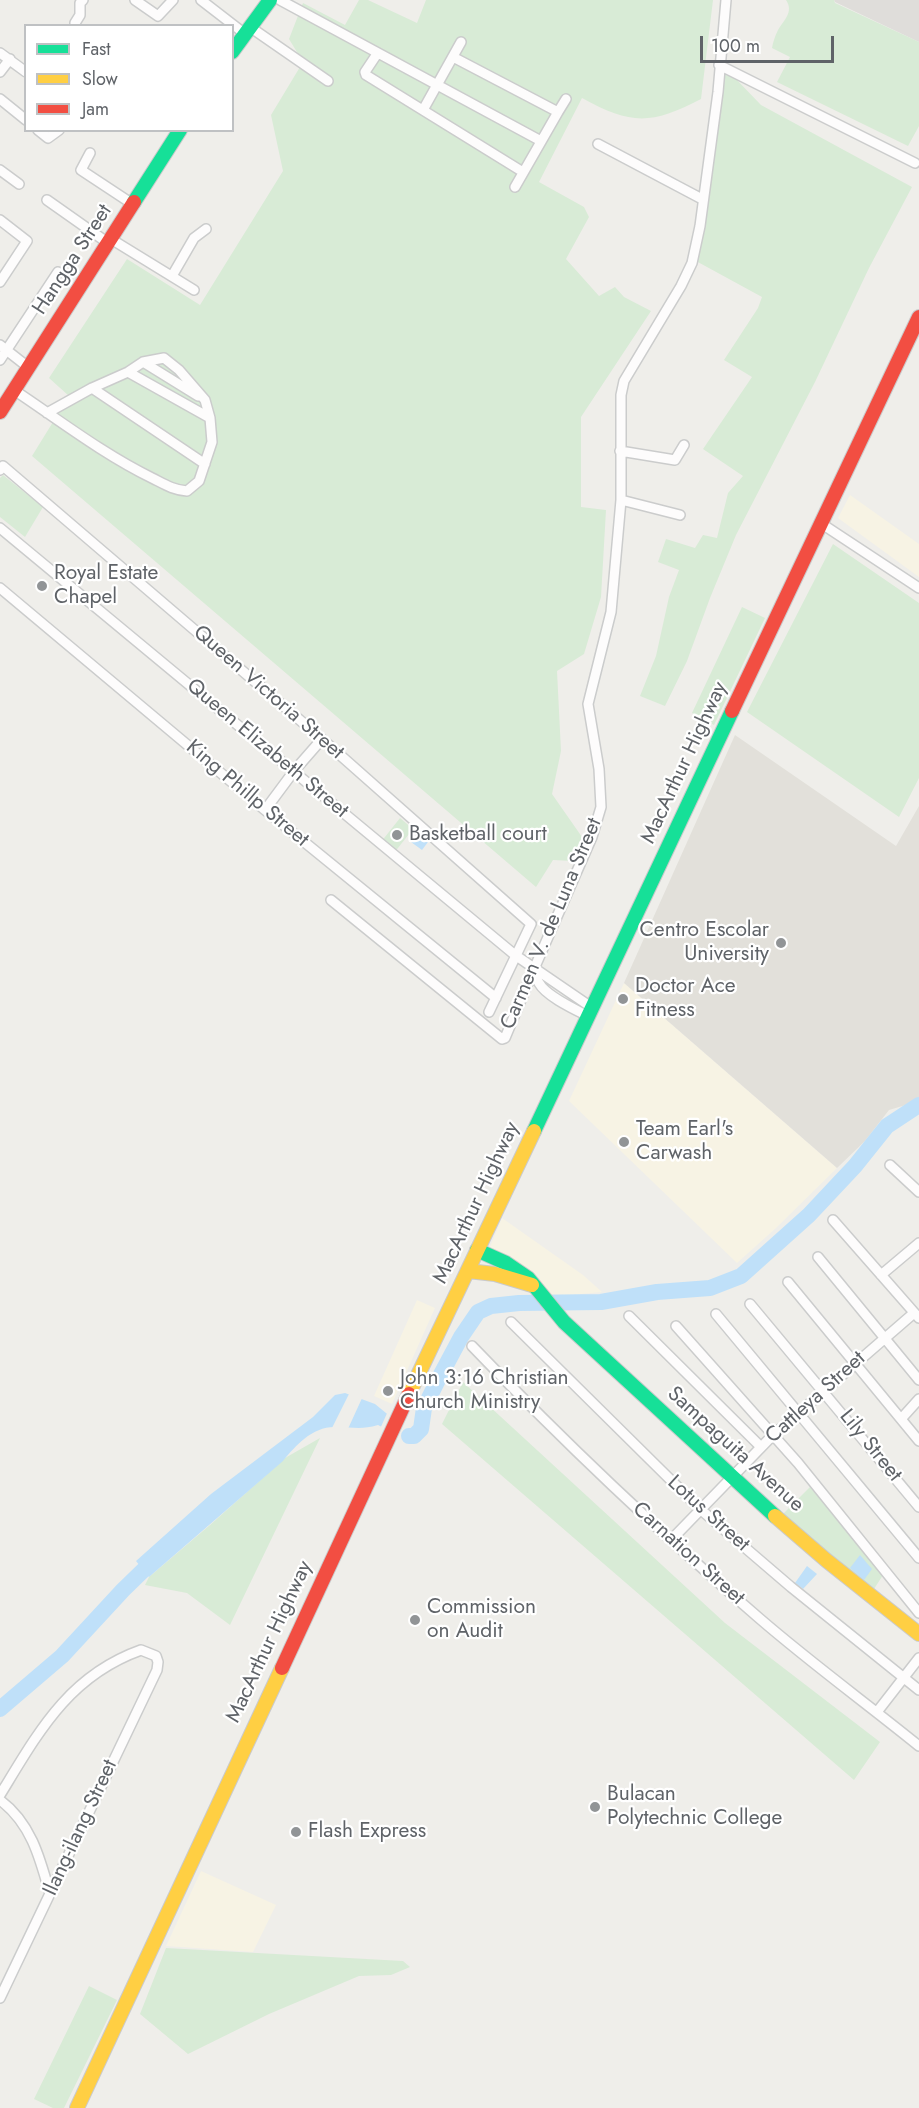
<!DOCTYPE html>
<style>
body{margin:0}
#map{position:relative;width:919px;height:2108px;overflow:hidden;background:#efeeea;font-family:Jost,sans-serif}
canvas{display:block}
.legend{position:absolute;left:24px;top:24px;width:210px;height:108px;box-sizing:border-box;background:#fff;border:2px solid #bfc1c3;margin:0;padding:8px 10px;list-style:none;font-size:18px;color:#5f6368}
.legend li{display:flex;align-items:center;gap:12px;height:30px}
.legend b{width:30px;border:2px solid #bfc1c3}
.scale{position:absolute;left:700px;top:36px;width:134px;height:27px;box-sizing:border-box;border:3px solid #5f6368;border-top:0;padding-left:8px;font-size:18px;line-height:21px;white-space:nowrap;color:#5f6368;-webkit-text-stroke:4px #fff;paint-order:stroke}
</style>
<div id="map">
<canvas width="919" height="2108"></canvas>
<ul class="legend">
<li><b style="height:8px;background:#16e098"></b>Fast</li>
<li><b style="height:8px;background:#ffcf43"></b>Slow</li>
<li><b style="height:8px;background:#f24e42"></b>Jam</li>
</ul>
<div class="scale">100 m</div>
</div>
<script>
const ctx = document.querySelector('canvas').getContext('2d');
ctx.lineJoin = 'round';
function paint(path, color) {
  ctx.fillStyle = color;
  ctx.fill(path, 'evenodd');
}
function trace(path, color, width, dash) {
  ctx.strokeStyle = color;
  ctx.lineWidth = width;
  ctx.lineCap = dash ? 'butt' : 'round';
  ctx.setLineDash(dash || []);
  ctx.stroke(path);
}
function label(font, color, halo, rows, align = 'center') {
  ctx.font = font + ' Jost,sans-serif';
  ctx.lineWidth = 4.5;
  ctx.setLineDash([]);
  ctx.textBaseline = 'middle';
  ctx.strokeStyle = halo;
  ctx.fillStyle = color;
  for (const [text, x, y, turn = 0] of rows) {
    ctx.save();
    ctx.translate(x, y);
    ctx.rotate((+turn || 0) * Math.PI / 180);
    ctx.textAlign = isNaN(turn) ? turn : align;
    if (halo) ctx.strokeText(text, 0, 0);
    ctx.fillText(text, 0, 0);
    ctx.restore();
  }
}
const commercial = new Path2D(`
 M 850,495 L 919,544 L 919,577 L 838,518 Z
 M 624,983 L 837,1168 L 776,1228 L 737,1263 L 569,1101 Z
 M 502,1218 L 583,1275 L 602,1292 L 550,1297 L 537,1282 L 490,1247 Z
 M 417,1300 L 435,1308 L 392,1404 L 374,1396 Z
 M 201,1871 L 276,1905 L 253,1952 L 166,1946 Z`);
const industrial = new Path2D(`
 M 834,0 L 919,0 L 919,42 L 835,2 Z`);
const education = new Path2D(`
 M 735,735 L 896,846 L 919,806 L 919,1101 L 889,1110 L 865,1141 L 837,1168 L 624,983 Z`);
const green = new Path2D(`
 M 359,0 L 368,0 L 417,23 L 426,0 L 713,0 L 701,99 C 651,125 631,125 582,98 L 539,182 L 584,207 L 589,217 L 566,259 L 599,296 L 615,287 L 624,297 L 651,311 L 581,417 L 581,507 L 606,510 L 601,597 L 584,654 L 557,671 L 561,751 L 552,794 L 582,837 L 572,861 L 553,860 L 536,887 L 32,456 L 69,396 L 49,378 L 127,259 L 200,305 L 283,171 L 271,115 L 303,62 L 289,39 L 303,3 L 345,25 Z
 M 786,0 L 834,0 L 835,3 L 919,42 L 919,126 L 908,146 L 777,82 L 790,57 L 772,48 C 773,42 775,36 778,30 C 784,20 794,12 786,0 Z
 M 720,73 L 735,78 L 761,105 L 912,187 L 869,268 L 815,382 L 736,535 L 710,598 L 687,661 L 665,706 L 640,696 L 656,656 L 669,597 L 679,570 L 658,562 L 666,539 L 695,548 L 703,535 L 717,538 L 728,493 L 743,476 L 703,449 L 752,377 L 724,360 L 758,308 L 762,297 L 696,261 Z
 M 3,475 L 43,507 L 25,537 L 0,517 L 0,478 Z
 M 833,544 L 919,603 L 919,778 L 899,817 L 747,712 Z
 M 742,607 L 765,618 L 714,725 L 692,713 Z
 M 400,818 L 413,829 L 394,853 L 381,842 Z
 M 463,1382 L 725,1623 L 880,1742 L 854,1780 L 442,1424 Z
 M 320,1438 L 230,1625 L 187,1593 L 145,1585 L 149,1577 L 210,1525 L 285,1458 Z
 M 810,1487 L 883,1575 L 874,1589 L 782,1515 Z
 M 166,1948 L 403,1961 L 410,1967 L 391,1975 L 359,1976 L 269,2014 L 188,2054 L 140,2014 Z
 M 89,1986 L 117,2000 L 64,2108 L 53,2108 L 34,2099 Z`);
const water = new Path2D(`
 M 417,834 L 428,842 L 422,850 L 411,842 Z
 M 345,1393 L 375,1404 L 408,1431 L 416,1430 L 420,1423 L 427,1426 C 422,1434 416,1440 407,1440 L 378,1425 C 361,1430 353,1427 336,1427 C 313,1426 296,1445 283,1461 L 149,1577 L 136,1561 L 211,1494 L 313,1417 L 335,1395 Z
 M 860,1555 L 872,1569 L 864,1580 L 850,1568 Z
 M 807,1566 L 817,1574 L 803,1589 L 795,1583 Z`);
const pier = new Path2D(`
 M 350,1392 L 363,1396 L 347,1431 L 331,1430 Z
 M 388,1411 L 408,1428 L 402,1441 L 380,1429 Z`);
const river = new Path2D(`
 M 409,1436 L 414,1436 L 421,1429 L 424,1408 L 438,1380 L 461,1337 L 478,1312 L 491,1306 L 519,1303 L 601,1302 L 657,1292 L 710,1288 L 741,1276 L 809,1215 L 855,1166 L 887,1126 L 919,1105
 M 0,1709 L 62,1656 L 123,1590 L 159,1555`);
const street = new Path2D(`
 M 135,0 L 158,16 L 173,0
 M 201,0 L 245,34
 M 280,0 L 541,141
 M 75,23 L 80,15 L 80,3 L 83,0
 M 250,27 L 328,81
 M 0,53 L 26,72
 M 377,54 L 365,72 L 366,75 L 523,172
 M 453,57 L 558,112 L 515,187
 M 719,65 L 915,163
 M 0,72 L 10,59
 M 0,99 L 26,120
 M 423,110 L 461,42
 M 558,112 L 566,99
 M 38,130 L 48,138 L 59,130
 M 598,144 L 702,199
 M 90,153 L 81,170 L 134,205
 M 0,170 L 19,184
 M 47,200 L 108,243
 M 0,220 L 27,241 L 0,282
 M 111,239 L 194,290
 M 172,276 L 194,238 L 206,229
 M 0,345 L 28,367
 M 0,360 L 58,272
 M 143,362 L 198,396
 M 128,372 L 210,418
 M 92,388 L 205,464
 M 14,390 C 59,420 103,454 152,478 C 164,484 173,490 187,491 L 199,481 L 212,442 L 210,418 L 205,400 L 179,370 L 164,358 L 143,362 L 128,372 L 92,388 L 47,413
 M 620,451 L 675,460 L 684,445
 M 0,470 L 3,466 L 322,739 L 531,924 L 489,1012
 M 621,500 L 680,515
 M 822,524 L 919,588
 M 0,528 L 515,955 L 591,1007
 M 0,588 L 265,810 L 496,998
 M 265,810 L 294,771 L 322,739
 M 331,900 L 502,1039 L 505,1038 L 534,969 L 592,837 L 601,807 L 599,769 L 588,704 L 611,612 L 621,500 L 621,395 L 624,381 L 681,286 L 692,263 L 700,226 L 718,92 L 726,0
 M 534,969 C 535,973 536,979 539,983 C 546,996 574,1009 588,1016
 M 890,1165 L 919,1192
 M 833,1220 L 919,1318
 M 818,1257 L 919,1380
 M 881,1275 L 919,1243
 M 788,1282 L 919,1441
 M 750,1304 L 919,1507
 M 716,1314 L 919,1558
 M 629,1316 L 761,1447
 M 511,1322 L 700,1509 L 791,1587 L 919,1690
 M 676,1326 L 798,1463 L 919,1613
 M 472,1346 C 563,1441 659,1532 759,1618 C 811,1663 866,1703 919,1746
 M 901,1419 L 919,1399
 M 671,1540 L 772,1436 L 914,1313
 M 877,1712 L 919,1658
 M 0,1795 C 38,1733 68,1676 141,1650 L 156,1656 L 158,1662 L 157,1670 L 0,1998
 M 0,1800 C 31,1823 40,1858 50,1894`);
const fast = new Path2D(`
 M 232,52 L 270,0
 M 134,202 L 180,130
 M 534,1131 L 732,711
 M 477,1250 L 506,1263 L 528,1278 L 564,1322 L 775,1516`);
const slow = new Path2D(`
 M 468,1271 L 495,1274 L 532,1285
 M 409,1394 L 534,1131
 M 775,1516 L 826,1560 L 919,1634
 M 77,2108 L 282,1668`);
const jam = new Path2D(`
 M 0,412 L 134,202
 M 732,711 L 919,317
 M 282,1668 L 409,1394`);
const markers = [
 [42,586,6,"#919496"],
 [397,835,6,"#919496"],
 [781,943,6,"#919496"],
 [623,999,6,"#919496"],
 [624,1142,6,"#919496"],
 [388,1391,6,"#919496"],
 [415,1620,6,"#919496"],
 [595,1807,6,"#919496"],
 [296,1832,6,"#919496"]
];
const streetNames = [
 ["Hangga Street",73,260,-57],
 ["Queen Victoria Street",268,693,41],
 ["Queen Elizabeth Street",267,749,40],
 ["MacArthur Highway",685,763,-65],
 ["King Phillp Street",247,794,40],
 ["Carmen V. de Luna Street",552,924,-67],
 ["MacArthur Highway",477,1203,-65],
 ["Cattleya Street",816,1398,-42],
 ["Lily Street",870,1446,51],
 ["Sampaguita Avenue",735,1450,42],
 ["Lotus Street",708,1514,42],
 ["Carnation Street",688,1554,42],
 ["MacArthur Highway",270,1642,-65],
 ["Ilang-ilang Street",81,1828,-65]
];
const poiNames = [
 ["Royal Estate",54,574],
 ["Chapel",54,598],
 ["Basketball court",409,835],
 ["Centro Escolar",769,931,"right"],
 ["University",769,955,"right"],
 ["Doctor Ace",635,987],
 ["Fitness",635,1011],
 ["Team Earl's",636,1130],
 ["Carwash",636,1154],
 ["John 3:16 Christian",400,1379],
 ["Church Ministry",400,1403],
 ["Commission",427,1608],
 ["on Audit",427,1632],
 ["Bulacan",607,1795],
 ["Polytechnic College",607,1819],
 ["Flash Express",308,1832]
];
paint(commercial, '#f7f3e4');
paint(industrial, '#dfddda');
paint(education, '#e2e0da');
paint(green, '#d8ebd6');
paint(water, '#bfe0f9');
paint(pier, '#efeeea');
trace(river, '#bfe0f9', 16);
trace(street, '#cbcccc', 12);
trace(fast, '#cacacb', 16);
trace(slow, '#cacacb', 16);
trace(jam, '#cacacb', 16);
trace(street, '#fdfcfc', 9);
trace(fast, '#16e098', 14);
trace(slow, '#ffcf43', 14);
trace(jam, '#f24e42', 14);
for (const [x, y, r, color] of markers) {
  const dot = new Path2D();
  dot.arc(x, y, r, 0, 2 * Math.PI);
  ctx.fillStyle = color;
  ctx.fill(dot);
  trace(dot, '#fff', 2);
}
label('21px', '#5f6368', '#fff', streetNames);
label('21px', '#5f6368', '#fff', poiNames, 'left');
</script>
